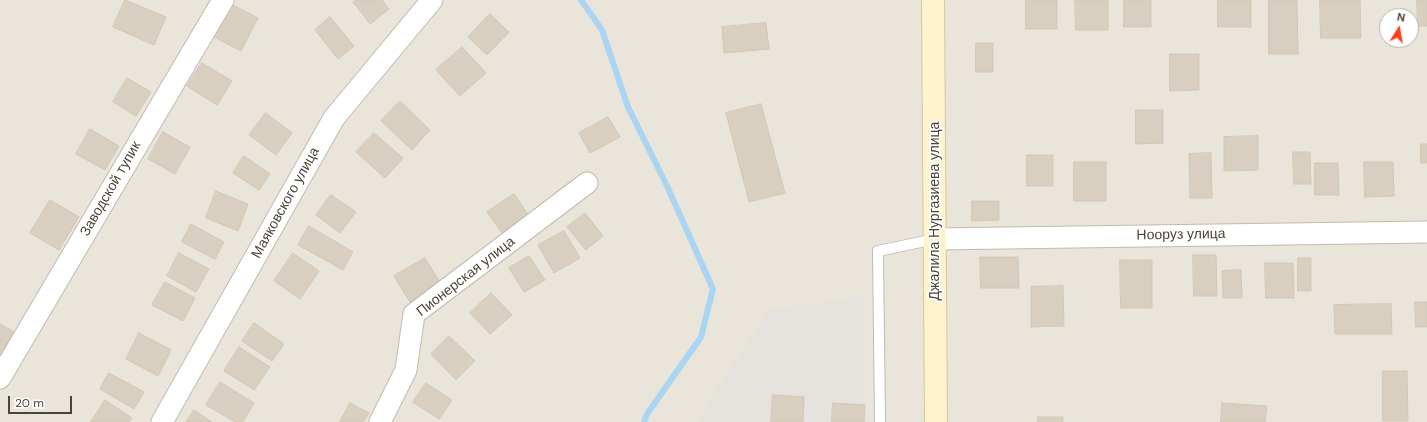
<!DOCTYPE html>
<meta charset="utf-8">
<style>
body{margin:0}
#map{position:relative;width:1427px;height:422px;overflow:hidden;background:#f6f3ec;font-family:"DM Sans",sans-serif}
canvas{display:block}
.north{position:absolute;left:1379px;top:8px;width:40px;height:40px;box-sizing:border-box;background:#fff;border:1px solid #b7b4b0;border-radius:50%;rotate:11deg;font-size:11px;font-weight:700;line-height:16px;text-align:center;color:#4b4439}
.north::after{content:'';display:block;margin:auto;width:14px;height:18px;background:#fc3f1d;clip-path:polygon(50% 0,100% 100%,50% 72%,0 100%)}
.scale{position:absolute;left:8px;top:396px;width:64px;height:18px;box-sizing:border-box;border:2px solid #4b4439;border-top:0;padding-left:5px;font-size:12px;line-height:14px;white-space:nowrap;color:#4b4439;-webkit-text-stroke:3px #fff;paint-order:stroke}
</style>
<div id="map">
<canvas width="1427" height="422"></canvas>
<div class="north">N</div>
<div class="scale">20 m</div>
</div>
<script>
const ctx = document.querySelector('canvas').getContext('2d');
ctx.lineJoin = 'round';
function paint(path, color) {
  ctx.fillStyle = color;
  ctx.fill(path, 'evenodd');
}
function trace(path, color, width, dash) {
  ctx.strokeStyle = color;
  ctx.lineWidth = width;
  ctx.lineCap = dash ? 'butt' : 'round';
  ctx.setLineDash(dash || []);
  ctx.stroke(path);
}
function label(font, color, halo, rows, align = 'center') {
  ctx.font = font + ' "DM Sans",sans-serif';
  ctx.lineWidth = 3.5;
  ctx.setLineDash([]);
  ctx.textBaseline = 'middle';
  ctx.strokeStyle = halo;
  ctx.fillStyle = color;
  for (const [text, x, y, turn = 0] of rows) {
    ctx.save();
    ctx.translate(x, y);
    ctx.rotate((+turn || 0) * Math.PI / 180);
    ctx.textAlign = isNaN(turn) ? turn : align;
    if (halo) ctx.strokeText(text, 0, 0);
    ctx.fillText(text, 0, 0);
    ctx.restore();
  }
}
const residential = new Path2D(`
 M 0,0 L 1427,0 L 1427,422 L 0,422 ZM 1387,16 L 1411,16 L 1411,40 L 1387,40 Z`);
const industrial = new Path2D(`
 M 862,297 L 865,422 L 700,422 L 719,386 L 770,309 Z`);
const stream = new Path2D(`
 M 581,0 L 602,30 L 628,107 L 667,186 L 713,289 L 701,337 L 647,414 L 644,422`);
const building = new Path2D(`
 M 125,0 L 166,17 L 154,45 L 113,27 Z
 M 355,0 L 382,0 L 389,9 L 370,24 L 353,2 Z
 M 1026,0 L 1057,0 L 1057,29 L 1026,29 Z
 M 1075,0 L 1108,0 L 1108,30 L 1076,30 Z
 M 1124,0 L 1151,0 L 1151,27 L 1124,27 Z
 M 1218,0 L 1251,0 L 1251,27 L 1218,27 Z
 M 1269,0 L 1297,0 L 1298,54 L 1269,54 Z
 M 1320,0 L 1360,0 L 1361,38 L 1321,38 Z
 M 1417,0 L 1427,0 L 1427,26 L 1418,26 Z
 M 231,4 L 258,18 L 241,51 L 214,37 Z
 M 490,14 L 509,32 L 487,55 L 468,37 Z
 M 330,17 L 354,46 L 338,59 L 315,30 Z
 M 766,23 L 769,49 L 724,53 L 722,27 Z
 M 976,43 L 993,43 L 993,72 L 976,72 Z
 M 462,47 L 486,73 L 460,96 L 436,70 Z
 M 1170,54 L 1199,54 L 1199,90 L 1170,91 Z
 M 202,63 L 232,81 L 217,105 L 187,86 Z
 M 127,78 L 151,92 L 136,116 L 113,102 Z
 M 400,101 L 430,130 L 412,150 L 381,121 Z
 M 761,104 L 785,193 L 749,202 L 726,113 Z
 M 1136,110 L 1163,110 L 1163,143 L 1136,144 Z
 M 266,113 L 292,133 L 276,155 L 249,135 Z
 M 608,117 L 620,137 L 590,153 L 579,133 Z
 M 90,129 L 119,146 L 105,170 L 76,154 Z
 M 163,132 L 190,147 L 175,174 L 148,159 Z
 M 374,133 L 403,158 L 385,178 L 356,152 Z
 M 1258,136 L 1258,170 L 1224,171 L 1224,137 Z
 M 1421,144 L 1427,144 L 1427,163 L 1421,163 Z
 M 1293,152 L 1310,152 L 1311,184 L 1294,184 Z
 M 1211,153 L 1212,198 L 1190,198 L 1189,154 Z
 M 1027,155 L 1053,155 L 1053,186 L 1027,186 Z
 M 244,156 L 270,174 L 259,190 L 233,173 Z
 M 1074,162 L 1106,162 L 1106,201 L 1074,201 Z
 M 1364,162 L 1393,162 L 1394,196 L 1365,197 Z
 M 1315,163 L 1338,163 L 1339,195 L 1315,195 Z
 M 216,191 L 248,204 L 238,231 L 206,218 Z
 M 514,194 L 529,216 L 502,233 L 487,212 Z
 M 331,195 L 356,212 L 340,233 L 316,215 Z
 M 50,200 L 79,217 L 59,250 L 30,233 Z
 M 972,201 L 999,201 L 999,220 L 972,221 Z
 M 585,213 L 603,236 L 586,250 L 567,227 Z
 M 191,224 L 224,242 L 215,259 L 182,242 Z
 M 309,226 L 353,252 L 343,270 L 298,245 Z
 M 564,231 L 580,258 L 554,273 L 538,245 Z
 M 179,253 L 209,269 L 196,292 L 167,276 Z
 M 293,253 L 319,271 L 300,299 L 274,281 Z
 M 1193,255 L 1216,255 L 1217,296 L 1194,296 Z
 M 529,256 L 545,280 L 524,292 L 509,268 Z
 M 980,257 L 1018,257 L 1019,288 L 981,288 Z
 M 425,258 L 441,284 L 410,302 L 394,276 Z
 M 1298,258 L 1311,258 L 1311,291 L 1298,291 Z
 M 1120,260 L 1152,260 L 1152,308 L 1121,308 Z
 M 1265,263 L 1293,263 L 1294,298 L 1266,298 Z
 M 1241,270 L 1242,298 L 1223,298 L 1222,271 Z
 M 165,282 L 195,298 L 183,321 L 152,305 Z
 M 1063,286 L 1064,326 L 1031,327 L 1031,287 Z
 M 491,293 L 512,315 L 490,334 L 470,313 Z
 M 1415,302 L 1427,302 L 1427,327 L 1416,327 Z
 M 1391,304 L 1392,334 L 1335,334 L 1334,305 Z
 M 254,323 L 284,344 L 272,361 L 242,341 Z
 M 0,324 L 14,332 L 1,355 L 0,354 Z
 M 139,333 L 171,350 L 158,376 L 126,359 Z
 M 449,336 L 475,361 L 456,380 L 431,354 Z
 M 239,347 L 270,367 L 254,390 L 224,371 Z
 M 1383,371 L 1407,371 L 1408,421 L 1383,421 Z
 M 109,373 L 144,392 L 134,409 L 100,389 Z
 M 220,382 L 254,403 L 243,422 L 235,422 L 206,405 Z
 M 426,383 L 452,400 L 439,419 L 413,402 Z
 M 773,395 L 804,397 L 803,422 L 771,422 Z
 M 105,400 L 132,418 L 129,422 L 91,422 Z
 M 350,403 L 369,413 L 363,422 L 340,422 Z
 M 833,403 L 865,405 L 864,422 L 832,422 Z
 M 1222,403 L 1267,406 L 1265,422 L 1221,422 Z
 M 194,410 L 212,422 L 186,422 Z
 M 1038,417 L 1063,417 L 1063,422 L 1038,422 Z`);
const lane = new Path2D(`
 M 880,422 L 878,251 L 935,239`);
const street = new Path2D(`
 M 935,239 L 1427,232
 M 0,378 L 223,0
 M 162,422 L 334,118 L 432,0
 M 380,422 L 406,370 L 414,314 L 587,183`);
const secondary = new Path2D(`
 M 933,0 L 936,422`);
const streetNames = [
 ["Заводской тупик",111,189,-60],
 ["Маяковского улица",286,203,-61],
 ["Джалила Нургазиева улица",935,211,-90],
 ["Нооруз улица",1181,235,-1],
 ["Пионерская улица",466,277,-38]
];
paint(residential, '#eae5da');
paint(industrial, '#e6e2dd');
trace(stream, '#a9d4f2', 6);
paint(building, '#d8cfc1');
trace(building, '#d3c7b4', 1);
trace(lane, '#c2bbae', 12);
trace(street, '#c2bbae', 23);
trace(secondary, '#d6c79b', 24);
trace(lane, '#fff', 10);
trace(street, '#fff', 21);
trace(secondary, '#fff3cd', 22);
label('14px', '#4b4439', '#fff', streetNames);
</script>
